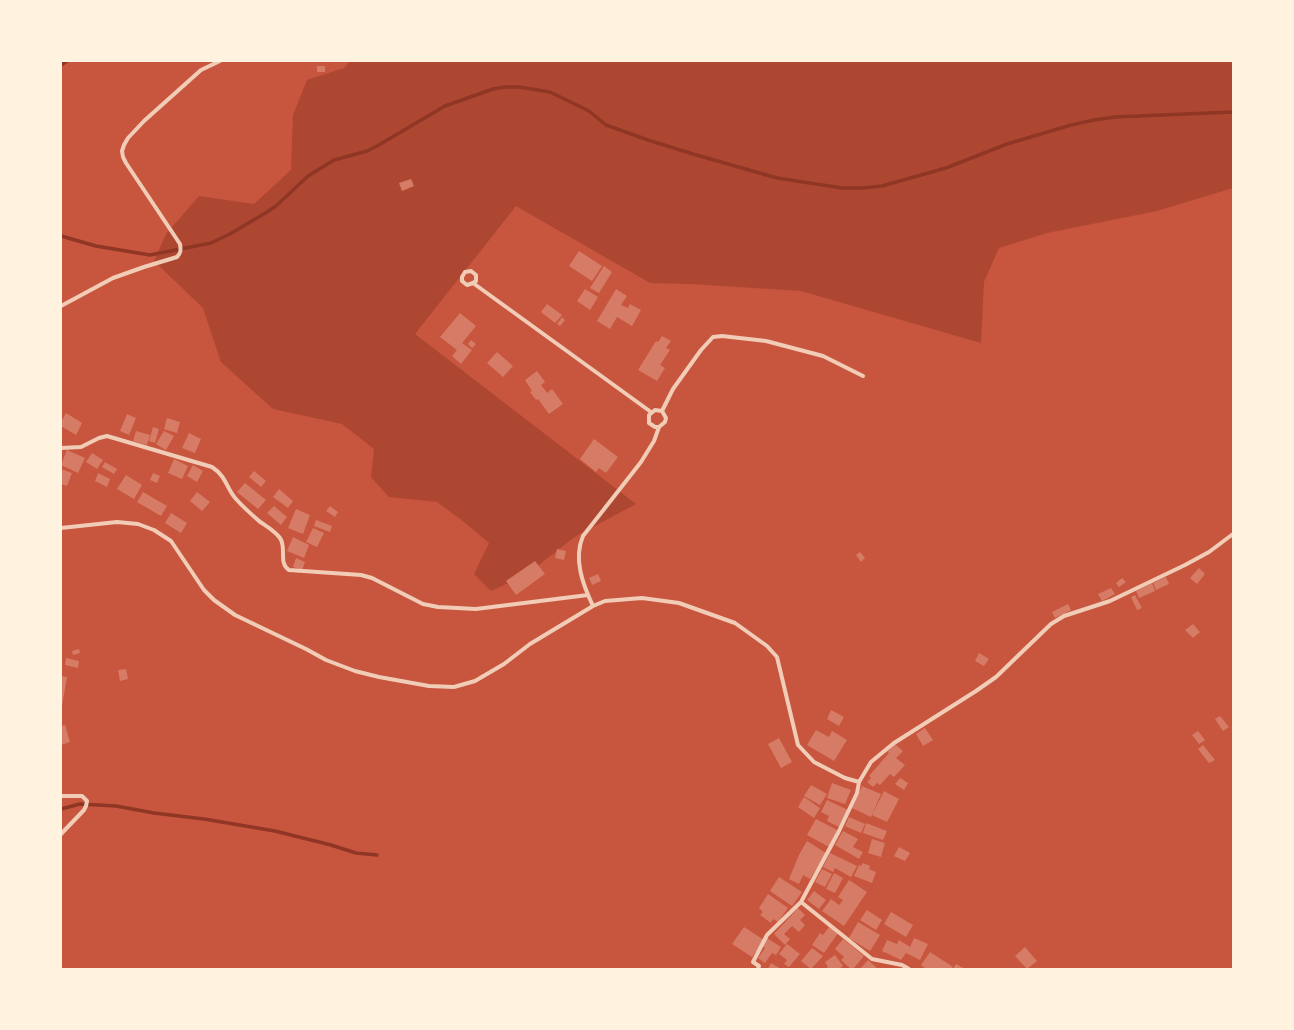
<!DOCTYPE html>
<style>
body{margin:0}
#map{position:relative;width:1294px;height:1030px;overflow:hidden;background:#c8553d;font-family:Signika,sans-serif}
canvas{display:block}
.frame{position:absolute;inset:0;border:62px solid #fff3e0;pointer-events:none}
</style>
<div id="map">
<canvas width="1294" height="1030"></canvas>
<div class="frame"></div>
</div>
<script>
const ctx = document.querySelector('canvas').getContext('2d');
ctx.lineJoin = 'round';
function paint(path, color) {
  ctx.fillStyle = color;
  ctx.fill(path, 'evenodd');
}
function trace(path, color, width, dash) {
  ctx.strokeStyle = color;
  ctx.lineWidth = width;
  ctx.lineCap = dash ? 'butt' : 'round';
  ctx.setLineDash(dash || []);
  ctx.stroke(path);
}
const green = new Path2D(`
 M 350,61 L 1233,61 L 1233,188 L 1157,211 L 1047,233 L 999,248 L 984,282 L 981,343 L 801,291 L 690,284 L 650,283 L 516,206 L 415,334 L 636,504 L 576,536 L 526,575 L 491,591 L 474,574 L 489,543 L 464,522 L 437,502 L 389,497 L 371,477 L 374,449 L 342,424 L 273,409 L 221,362 L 203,308 L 154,261 L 166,234 L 199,196 L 254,204 L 291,170 L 293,115 L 307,80 L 344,68 Z`);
const stream = new Path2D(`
 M 61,65 L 67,61
 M 61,236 L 96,246 L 150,255 L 211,243 L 230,234 L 267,212 L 276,206 L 308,176 L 334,160 L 367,151 L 377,146 L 445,106 L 493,89 L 505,87 L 519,87 L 550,92 L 589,111 L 606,125 L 648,140 L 693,154 L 777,178 L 842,188 L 862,188 L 882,186 L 946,168 L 1007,144 L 1071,125 L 1094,120 L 1115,117 L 1233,112
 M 61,809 L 80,804 L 116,806 L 154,813 L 204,819 L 275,831 L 331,845 L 356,853 L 377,855`);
const building = new Path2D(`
 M 317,66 L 325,66 L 325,72 L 317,72 Z
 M 411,179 L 414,186 L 402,191 L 399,183 Z
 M 579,251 L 602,266 L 592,281 L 569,266 Z
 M 604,266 L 612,272 L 599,293 L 590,288 Z
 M 585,289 L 598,297 L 590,310 L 577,301 Z
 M 616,289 L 627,296 L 621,305 L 628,308 L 630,304 L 641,310 L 632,326 L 617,317 L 610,329 L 597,321 Z
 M 547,304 L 562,315 L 555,323 L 541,312 Z
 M 460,313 L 476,326 L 462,343 L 472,350 L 461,364 L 452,356 L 457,350 L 440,337 Z
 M 562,317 L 565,320 L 560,326 L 557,324 Z
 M 662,336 L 671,341 L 666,348 L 670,350 L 660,365 L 665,368 L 657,381 L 638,370 L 656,341 L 658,342 Z
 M 471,340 L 476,344 L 472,348 L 468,344 Z
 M 497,352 L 513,366 L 503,377 L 487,363 Z
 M 537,371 L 545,382 L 541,385 L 547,393 L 552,389 L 563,404 L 549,414 L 538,399 L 536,400 L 530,392 L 532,391 L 525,380 Z
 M 66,413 L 82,423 L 76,435 L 61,426 L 61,422 Z
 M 127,414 L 136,418 L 129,435 L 120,431 Z
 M 167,418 L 180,422 L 177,433 L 164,429 Z
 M 153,427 L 159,429 L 155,443 L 149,441 Z
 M 136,431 L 150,435 L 147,445 L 133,441 Z
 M 164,431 L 174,436 L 166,450 L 156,444 Z
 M 189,433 L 201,439 L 195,453 L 182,448 Z
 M 594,439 L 618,457 L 606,473 L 599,468 L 596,472 L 580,459 Z
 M 67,450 L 85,458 L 78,473 L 61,465 Z
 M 92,453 L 103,460 L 97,469 L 86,462 Z
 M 174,459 L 188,466 L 182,479 L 168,473 Z
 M 105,462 L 117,469 L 114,474 L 102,467 Z
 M 193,465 L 203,471 L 197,482 L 187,476 Z
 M 61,469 L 72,473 L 67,486 L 61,484 Z
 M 254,471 L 266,481 L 261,487 L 249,477 Z
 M 98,473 L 110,479 L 107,487 L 95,481 Z
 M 153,473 L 160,476 L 157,483 L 150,480 Z
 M 126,475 L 142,485 L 134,499 L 117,489 Z
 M 245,483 L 266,500 L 258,509 L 237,492 Z
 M 279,489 L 293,501 L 288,508 L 273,497 Z
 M 143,492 L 167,506 L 161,516 L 137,502 Z
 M 197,492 L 210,502 L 202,511 L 190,501 Z
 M 274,506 L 287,517 L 281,525 L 267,513 Z
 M 330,506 L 338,512 L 335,517 L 326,511 Z
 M 296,509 L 310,515 L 303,534 L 288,528 Z
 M 171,513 L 187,523 L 181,533 L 165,523 Z
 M 316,520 L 332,526 L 330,532 L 314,526 Z
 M 313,528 L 324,533 L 317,547 L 306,542 Z
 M 293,537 L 309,545 L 304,558 L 287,551 Z
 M 557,549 L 566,551 L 564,560 L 555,558 Z
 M 860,552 L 865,558 L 861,562 L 856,555 Z
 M 296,558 L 305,562 L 302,570 L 293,567 Z
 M 535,561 L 545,574 L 516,595 L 506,581 Z
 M 1199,568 L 1205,574 L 1197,584 L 1190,578 Z
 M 598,574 L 601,581 L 592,585 L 589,578 Z
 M 1166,577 L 1169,584 L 1156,590 L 1153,583 Z
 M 1122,578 L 1126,582 L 1119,587 L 1116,583 Z
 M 1152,583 L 1155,591 L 1139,598 L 1136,591 Z
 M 1111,588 L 1115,594 L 1102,601 L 1098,594 Z
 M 1135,595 L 1142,608 L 1137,610 L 1131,597 Z
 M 1068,604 L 1071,610 L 1055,618 L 1052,612 Z
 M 1193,624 L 1200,632 L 1193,638 L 1185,630 Z
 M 79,649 L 80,653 L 73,655 L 72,651 Z
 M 979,653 L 989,659 L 984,666 L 975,661 Z
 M 66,658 L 79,661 L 78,668 L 65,665 Z
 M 126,669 L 128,679 L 120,681 L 118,670 Z
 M 61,676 L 67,677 L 62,706 L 61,706 Z
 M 831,710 L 844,717 L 839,726 L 827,719 Z
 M 1220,716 L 1229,727 L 1223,731 L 1215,719 Z
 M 65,725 L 70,742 L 61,745 L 61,726 Z
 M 925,728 L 933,740 L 923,746 L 916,734 Z
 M 816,730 L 829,737 L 832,731 L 847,740 L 834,761 L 807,745 Z
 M 1198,731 L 1205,740 L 1199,744 L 1192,735 Z
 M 779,738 L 792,762 L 781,768 L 768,744 Z
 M 895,744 L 903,751 L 896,758 L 905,765 L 894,777 L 890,774 L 880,785 L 877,783 L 873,787 L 867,782 L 871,778 L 869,776 L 889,753 L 887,752 Z
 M 1203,745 L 1215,760 L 1209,763 L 1198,749 Z
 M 900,778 L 908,783 L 904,790 L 895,784 Z
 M 832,783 L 851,790 L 845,804 L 827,798 Z
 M 811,785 L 827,794 L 820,805 L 804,796 Z
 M 862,786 L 881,794 L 871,817 L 852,808 Z
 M 884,791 L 899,799 L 887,822 L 872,815 Z
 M 804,797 L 820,808 L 814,818 L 798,807 Z
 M 827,800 L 848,810 L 839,827 L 827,821 L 829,816 L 821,812 Z
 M 849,817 L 865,824 L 861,833 L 845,826 Z
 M 816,819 L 837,830 L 829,847 L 807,835 Z
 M 866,823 L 887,831 L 883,840 L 863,833 Z
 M 843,831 L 858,839 L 853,847 L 863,852 L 859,859 L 835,845 Z
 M 872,839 L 885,843 L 881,857 L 868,853 Z
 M 807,841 L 826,853 L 810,879 L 803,875 L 799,884 L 789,879 L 799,855 Z
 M 899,847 L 910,853 L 905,861 L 894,856 Z
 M 830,853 L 857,866 L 851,877 L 835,868 L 833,872 L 823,867 Z
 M 863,863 L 870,866 L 869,869 L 876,872 L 872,883 L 854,876 L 859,865 L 861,866 Z
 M 822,869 L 832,874 L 825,887 L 815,882 Z
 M 834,873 L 843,878 L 835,893 L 826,889 Z
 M 779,877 L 802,892 L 792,906 L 770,891 Z
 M 849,880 L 867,892 L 844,926 L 822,911 L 831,899 L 839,905 L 843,900 L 838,897 Z
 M 814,891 L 826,900 L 819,909 L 807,900 Z
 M 768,894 L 788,908 L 778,922 L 773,919 L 771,923 L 760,915 L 763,912 L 759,908 Z
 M 798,908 L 805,915 L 800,920 L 805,925 L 799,932 L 792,926 L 784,934 L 790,939 L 785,945 L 774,934 Z
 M 867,910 L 882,920 L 876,930 L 860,920 Z
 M 891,912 L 913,925 L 906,937 L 884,924 Z
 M 858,922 L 880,935 L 870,951 L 849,938 Z
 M 744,927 L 764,940 L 752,957 L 732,944 Z
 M 829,927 L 838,933 L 824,953 L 812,945 L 820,933 L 823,935 Z
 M 767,938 L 781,947 L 776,955 L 772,953 L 765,963 L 758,958 L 765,948 L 762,946 Z
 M 914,938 L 928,944 L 920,960 L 906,953 L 901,960 L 882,951 L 887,940 L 897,944 L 899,940 L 910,947 Z
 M 843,939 L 864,956 L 853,969 L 851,969 L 841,960 L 844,957 L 835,949 Z
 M 787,944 L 800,954 L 789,967 L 784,964 L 787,960 L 779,954 Z
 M 1025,947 L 1037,961 L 1027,969 L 1015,956 Z
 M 812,948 L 823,956 L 811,969 L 801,961 Z
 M 930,952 L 953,967 L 951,969 L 926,969 L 921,965 Z
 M 835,955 L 843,966 L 839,969 L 825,969 L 828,967 L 825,962 Z
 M 868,960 L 878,969 L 863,969 L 861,968 Z
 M 771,963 L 781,969 L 768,969 Z
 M 956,964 L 965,969 L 953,969 Z`);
const minor = new Path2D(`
 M 473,283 L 476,281 L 476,275 L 471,271 L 465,272 L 462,277 L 462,281 L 467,285 L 473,283 L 651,412
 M 61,306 L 113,278 L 144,267 L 177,257 C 181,253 181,250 180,244 L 126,163 L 123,157 L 122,151 L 124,145 L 128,138 L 144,121 L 201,70 L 220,61
 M 662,411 L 673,389 L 701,350 L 713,337 L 722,336 L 766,341 L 823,356 L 863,376
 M 61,448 L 81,447 L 99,438 L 107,436 L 212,467 C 227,477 226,488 236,499 C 243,507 251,514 259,521 C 266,526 275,531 280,538 C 287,548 278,563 289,570 L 361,575 L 372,578 L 423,604 L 438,607 L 476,609 L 588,595
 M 61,528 L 117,522 L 138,524 L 154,530 L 171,541 L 204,590 L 214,600 L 235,615 L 306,649 L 326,660 L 355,671 L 379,677 L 429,686 L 454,687 L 475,681 L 504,664 L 530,644 L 593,606 L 605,601 L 642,598 L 679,603 L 735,623 L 767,646 L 777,657 L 798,745 L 814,762 L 845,778 L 859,782
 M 593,606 C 583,585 573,559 583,536 L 641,462 L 654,441 L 659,427 L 665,422 L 666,418 L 662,411 L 655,410 L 649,415 L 649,423 L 655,427 L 659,427
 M 61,796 L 82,796 L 87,801 L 86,806 L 84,810 L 61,834
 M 801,902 L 872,959 L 902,965 L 909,969
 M 758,969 L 759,966 L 753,962 L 767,935 L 801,902 L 839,831 L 857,793 L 859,782 L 871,762 L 877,757 L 894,743 L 976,691 L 996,677 L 1051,624 L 1064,616 L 1110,601 L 1185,565 L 1209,552 L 1233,534`);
paint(green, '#ae4732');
trace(stream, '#8f3625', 3.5);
paint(building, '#d67c66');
trace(minor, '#f1ccb7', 4);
</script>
